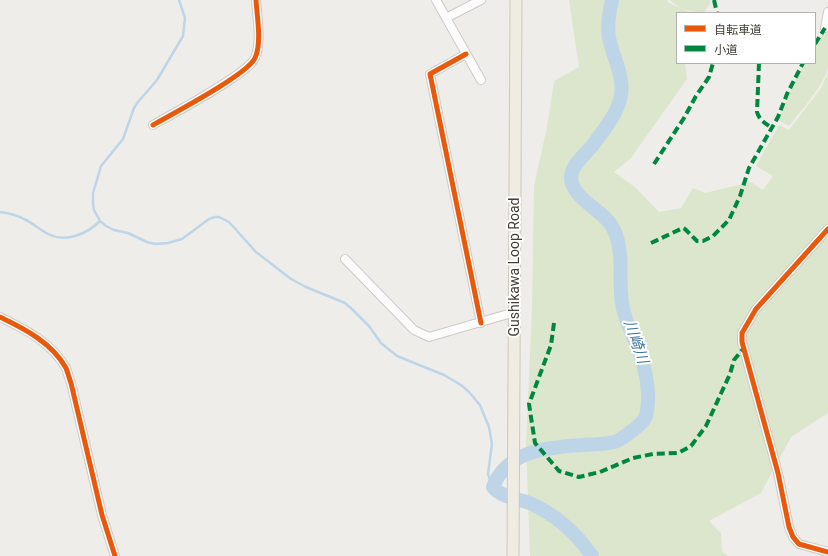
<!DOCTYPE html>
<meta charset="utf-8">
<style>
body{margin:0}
#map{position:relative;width:828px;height:556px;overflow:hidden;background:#efede9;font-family:Roboto,"Noto Sans JP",sans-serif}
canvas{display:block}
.legend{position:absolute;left:676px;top:12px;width:140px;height:52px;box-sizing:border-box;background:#fff;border:1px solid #b4b2af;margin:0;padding:5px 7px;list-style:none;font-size:12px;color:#433f37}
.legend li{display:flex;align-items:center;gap:8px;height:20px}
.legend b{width:20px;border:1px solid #b4b2af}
</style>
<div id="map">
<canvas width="828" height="556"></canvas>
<ul class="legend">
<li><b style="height:5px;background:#e8590c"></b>自転車道</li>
<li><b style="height:5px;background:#00873e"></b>小道</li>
</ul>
</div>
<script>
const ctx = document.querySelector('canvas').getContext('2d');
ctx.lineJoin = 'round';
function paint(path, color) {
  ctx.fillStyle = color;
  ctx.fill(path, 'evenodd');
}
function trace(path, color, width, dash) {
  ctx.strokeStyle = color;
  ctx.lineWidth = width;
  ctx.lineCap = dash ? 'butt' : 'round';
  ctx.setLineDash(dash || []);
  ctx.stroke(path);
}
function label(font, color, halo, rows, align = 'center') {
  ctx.font = font + ' Roboto,"Noto Sans JP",sans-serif';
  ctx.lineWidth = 4;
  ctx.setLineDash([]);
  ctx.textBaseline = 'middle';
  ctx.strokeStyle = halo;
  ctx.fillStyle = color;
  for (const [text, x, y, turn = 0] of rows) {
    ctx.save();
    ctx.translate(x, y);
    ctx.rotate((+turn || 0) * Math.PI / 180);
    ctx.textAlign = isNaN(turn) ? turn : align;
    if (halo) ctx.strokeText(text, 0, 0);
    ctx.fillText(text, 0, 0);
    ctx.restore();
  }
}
const green = new Path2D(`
 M 569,0 L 667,0 L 669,3 L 692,13 L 677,13 L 677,63 L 685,63 L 687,79 L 631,158 L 614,172 L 636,188 L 659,212 L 681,208 L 693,188 L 705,193 L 751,182 L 763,190 L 773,176 L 756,166 L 779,125 L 789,130 L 821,88 L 828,73 L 828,413 L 791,437 L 761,493 L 709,521 L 721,533 L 722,551 L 728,556 L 530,556 L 526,444 L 532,309 L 534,186 L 547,127 L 554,81 L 579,67 Z
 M 670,0 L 710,0 L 711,2 L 704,13 C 693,13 677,8 670,0 Z
 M 826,29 L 828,30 C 828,42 828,56 828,67 C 825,84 800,112 789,126 L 778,120 L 796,79 L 806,63 L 815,63 L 815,47 Z`);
const stream = new Path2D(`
 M 179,0 L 185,18 L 183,36 L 157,80 L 138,102 L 134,108 L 123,139 L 101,166 L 93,193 L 93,203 L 94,210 L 100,221 L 106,226 L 114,230 L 128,233 L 147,242 L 155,244 L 168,243 L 182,239 L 209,219 L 215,217 L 219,217 L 229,222 L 256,252 L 291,279 L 306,287 L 345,303 L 352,309 L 369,326 L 381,343 L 397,356 L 444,375 L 461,385 L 469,392 L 480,405 L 489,427 L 492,444 L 488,474 L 493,487
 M 0,212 C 8,213 17,215 24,219 C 33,223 40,230 48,234 C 66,243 87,234 100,221`);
const river = new Path2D(`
 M 592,556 C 577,534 557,516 532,504 C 519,498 503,499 493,487 C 507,450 549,447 583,445 C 594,444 607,445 617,441 C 623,438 628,434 633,430 C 638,426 644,422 646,416 C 647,411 648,406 648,400 C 649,382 644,365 638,348 C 632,333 624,319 622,303 C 618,277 625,252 613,228 C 604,210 571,199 571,177 C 571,165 585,155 592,146 C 599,137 606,127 612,118 C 616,112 618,106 620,100 C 626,79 613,58 609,38 C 607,25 609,13 612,0`);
const minor = new Path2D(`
 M 436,0 L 481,80
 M 446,18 L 481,0
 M 825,28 L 828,12
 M 466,54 L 430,74 L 481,323
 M 153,125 C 172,114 247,75 255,58 C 262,43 257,16 256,0
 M 828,229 L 756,309 L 742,333 L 742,342 L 778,473 L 789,527 L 793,537 L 799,544 L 828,552
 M 345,259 L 414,330 L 429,337 L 515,312
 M 0,317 C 25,329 52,343 66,368 C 68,373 69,378 71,383 L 102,515 L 115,556`);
const major = new Path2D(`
 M 513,556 L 516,0`);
const quiet = new Path2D(`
 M 714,0 L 717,13
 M 815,44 L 825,28
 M 759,63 L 757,112 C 759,120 765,123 772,128
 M 654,164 L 684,118 L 696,96 L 709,77 L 713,63
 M 651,243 L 683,228 L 685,229 L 697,241 L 703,241 L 713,236 L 729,220 L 740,196 L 749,168 L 778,117 L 787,94 L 803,63
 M 554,323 L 551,345 L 529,404 L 535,443 L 559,471 L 579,477 L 600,472 L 633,458 L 653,454 L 678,453 L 691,446 L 706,426 L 730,374 L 734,360 L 743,349`);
const cycleway = new Path2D(`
 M 466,54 L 430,74 L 481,323
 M 153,125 C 172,114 247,75 255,58 C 262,43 257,16 256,0
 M 828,229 L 756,309 L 742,333 L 742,342 L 778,473 L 789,527 L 793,537 L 799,544 L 828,552
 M 0,317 C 25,329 52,343 66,368 C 68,373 69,378 71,383 L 102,515 L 115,556`);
const streetNames = [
 ["Gushikawa Loop Road",515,267,-90]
];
const waterNames = [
 ["川崎川",635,342,71]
];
paint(green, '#dbe6cc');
trace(stream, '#bed5e8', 2.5);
trace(river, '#bed5e8', 14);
trace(minor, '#cdcbc7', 10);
trace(major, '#cfc9b9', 13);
trace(minor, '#fdfcfc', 8);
trace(major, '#efece4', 11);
trace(quiet, '#00873e', 4, [8, 4]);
trace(cycleway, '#e8590c', 5);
label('14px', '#433f37', '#fff', streetNames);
label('italic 15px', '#3c73a3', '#fff', waterNames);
</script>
